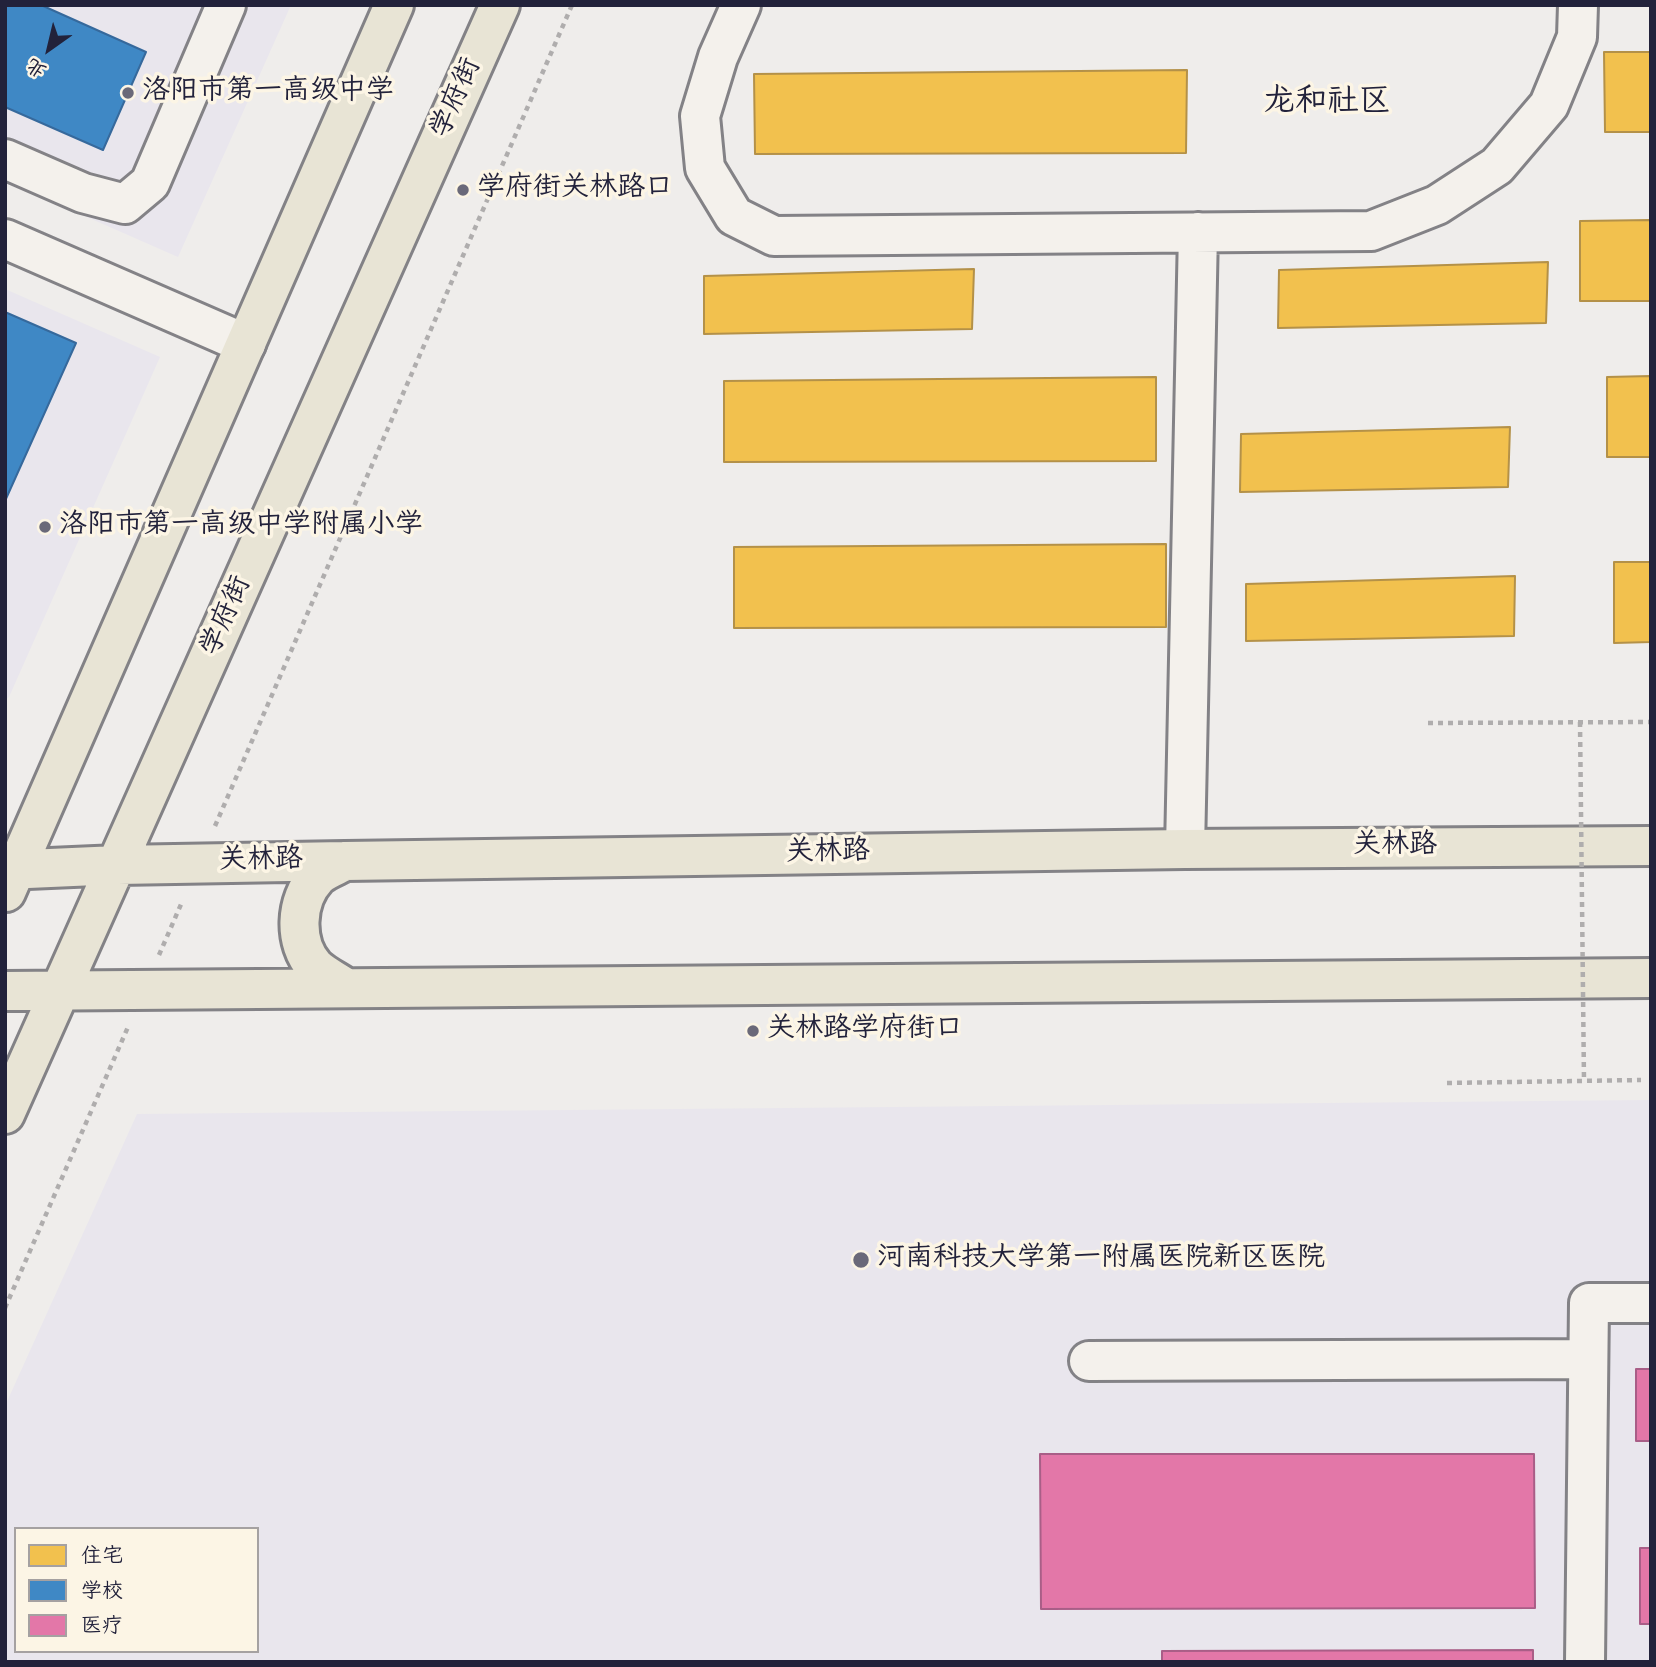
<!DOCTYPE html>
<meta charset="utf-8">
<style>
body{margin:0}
#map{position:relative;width:1656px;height:1667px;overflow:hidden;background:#efedeb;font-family:"Indie Flower","LXGW WenKai TC",sans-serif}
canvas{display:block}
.frame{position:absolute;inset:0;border:7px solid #22223b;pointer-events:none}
.legend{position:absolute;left:14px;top:1527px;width:245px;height:126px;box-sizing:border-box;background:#fcf5e5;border:2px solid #a5a1a1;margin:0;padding:9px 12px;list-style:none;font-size:21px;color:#22223b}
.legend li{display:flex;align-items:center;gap:14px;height:35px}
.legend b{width:35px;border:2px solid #a5a1a1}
.north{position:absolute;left:14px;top:14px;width:70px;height:70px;-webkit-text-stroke:5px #fcf5e5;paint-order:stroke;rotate:214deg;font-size:19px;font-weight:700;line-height:28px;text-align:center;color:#22223b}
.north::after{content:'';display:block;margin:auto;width:24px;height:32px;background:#22223b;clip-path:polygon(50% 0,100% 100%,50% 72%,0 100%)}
</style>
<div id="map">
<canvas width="1656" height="1667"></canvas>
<div class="frame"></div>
<ul class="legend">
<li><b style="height:19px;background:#f2c14e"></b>住宅</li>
<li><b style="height:19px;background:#3f88c5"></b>学校</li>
<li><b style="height:19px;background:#e377a8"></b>医疗</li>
</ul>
<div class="north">北</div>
</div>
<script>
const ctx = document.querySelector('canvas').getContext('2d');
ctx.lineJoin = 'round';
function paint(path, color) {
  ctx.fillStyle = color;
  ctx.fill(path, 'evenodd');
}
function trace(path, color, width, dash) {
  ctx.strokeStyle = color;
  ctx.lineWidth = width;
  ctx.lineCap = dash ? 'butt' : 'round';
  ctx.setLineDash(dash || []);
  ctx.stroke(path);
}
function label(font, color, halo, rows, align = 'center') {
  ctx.font = font + ' "Indie Flower","LXGW WenKai TC",sans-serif';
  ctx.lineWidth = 7;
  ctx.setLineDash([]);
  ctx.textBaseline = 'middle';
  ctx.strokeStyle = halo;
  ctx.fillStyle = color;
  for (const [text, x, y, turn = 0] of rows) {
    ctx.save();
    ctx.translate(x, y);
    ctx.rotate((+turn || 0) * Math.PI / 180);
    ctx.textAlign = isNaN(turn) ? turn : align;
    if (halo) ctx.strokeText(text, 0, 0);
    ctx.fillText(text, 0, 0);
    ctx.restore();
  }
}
const built = new Path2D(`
 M 5,5 L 291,5 L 178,257 L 5,181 Z
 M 5,289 L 160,357 L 9,697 L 5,700 Z
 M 1651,1100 L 1651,1662 L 5,1662 L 5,1406 L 137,1114 ZM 16,1529 L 257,1529 L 257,1651 L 16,1651 Z`);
const homes = new Path2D(`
 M 1604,52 L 1651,52 L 1651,132 L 1605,132 Z
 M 1187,70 L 1186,153 L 755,154 L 754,74 Z
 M 1651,220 L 1651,301 L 1580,301 L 1580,221 Z
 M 1548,262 L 1546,323 L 1278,328 L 1279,270 Z
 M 974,269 L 972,329 L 704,334 L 704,276 Z
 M 1651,376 L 1651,457 L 1607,457 L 1607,377 Z
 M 1156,377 L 1156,461 L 724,462 L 724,381 Z
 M 1510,427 L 1508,487 L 1240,492 L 1241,434 Z
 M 1166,544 L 1166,627 L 734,628 L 734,547 Z
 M 1614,562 L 1651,562 L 1651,642 L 1614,643 Z
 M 1515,576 L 1514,636 L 1246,641 L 1246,584 Z`);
const schools = new Path2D(`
 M 5,5 L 41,5 L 146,52 L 103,150 L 5,107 Z
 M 5,312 L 76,343 L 5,501 Z`);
const health = new Path2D(`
 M 1636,1369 L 1651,1369 L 1651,1441 L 1636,1441 Z
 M 1040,1454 L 1534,1454 L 1535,1608 L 1041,1609 Z
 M 1640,1548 L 1651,1548 L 1651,1624 L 1640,1624 Z
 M 1533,1650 L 1533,1662 L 1162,1662 L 1162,1651 Z`);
const path = new Path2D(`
 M 1428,723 L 1651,722
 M 215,826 L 572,5
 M 159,955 L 182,902
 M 1447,1083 L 1641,1080
 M 5,1308 L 128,1027`);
const minor = new Path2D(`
 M 741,5 L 718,57 L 700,116 L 705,168 L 734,216 L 774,236 L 1371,231 L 1437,205 L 1497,166 L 1549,105 L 1577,37 L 1578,5
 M 5,159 L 83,193 L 125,204 L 150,183 L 226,5
 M 5,239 L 246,344
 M 1185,849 L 1198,232
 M 1089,1361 L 1588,1359
 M 1585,1662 L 1589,1303 L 1651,1303`);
const major = new Path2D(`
 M 345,861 C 336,866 324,870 317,877 C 295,900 293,943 315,967 C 323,975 336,981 346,988
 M 5,870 L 118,865 L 345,861 L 1185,849 L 1651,846
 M 6,892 L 394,5
 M 5,991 L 1651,978
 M 5,1114 L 500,5`);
const pathBridge = new Path2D(`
 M 1580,722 L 1584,1081`);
const markers = [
 [128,93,7,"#6a6979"],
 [463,190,7,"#6a6979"],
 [45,527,7,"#6a6979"],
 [753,1031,7,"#6a6979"],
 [861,1260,9,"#6a6979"]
];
const poiNames = [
 ["洛阳市第一高级中学",142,93],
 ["学府街关林路口",477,190],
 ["洛阳市第一高级中学附属小学",59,527],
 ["关林路学府街口",767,1031],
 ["河南科技大学第一附属医院新区医院",877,1260]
];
const streetNames = [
 ["学府街",458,99,-66],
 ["学府街",228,617,-66],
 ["关林路",1395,847],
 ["关林路",828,854,-1],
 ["关林路",261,862,-1]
];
const quarterNames = [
 ["龙和社区",1327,105]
];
paint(built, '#e9e6ed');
paint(homes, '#f2c14e');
trace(homes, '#b49148', 2);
paint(schools, '#3f88c5');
trace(schools, '#36699c', 2);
paint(health, '#e377a8');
trace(health, '#a95e87', 2);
trace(minor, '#838286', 44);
trace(major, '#838286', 44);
trace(path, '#afadad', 4.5, [5, 5]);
trace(minor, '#f4f1ec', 38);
trace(major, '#e8e4d5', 38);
trace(pathBridge, '#afadad', 4.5, [5, 5]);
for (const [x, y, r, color] of markers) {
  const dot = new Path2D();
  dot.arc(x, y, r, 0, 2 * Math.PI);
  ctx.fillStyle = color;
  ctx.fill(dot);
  trace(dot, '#fcf5e5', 2.5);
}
label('28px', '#22223b', '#fcf5e5', poiNames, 'left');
label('28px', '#22223b', '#fcf5e5', streetNames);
label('32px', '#22223b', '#fcf5e5', quarterNames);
</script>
